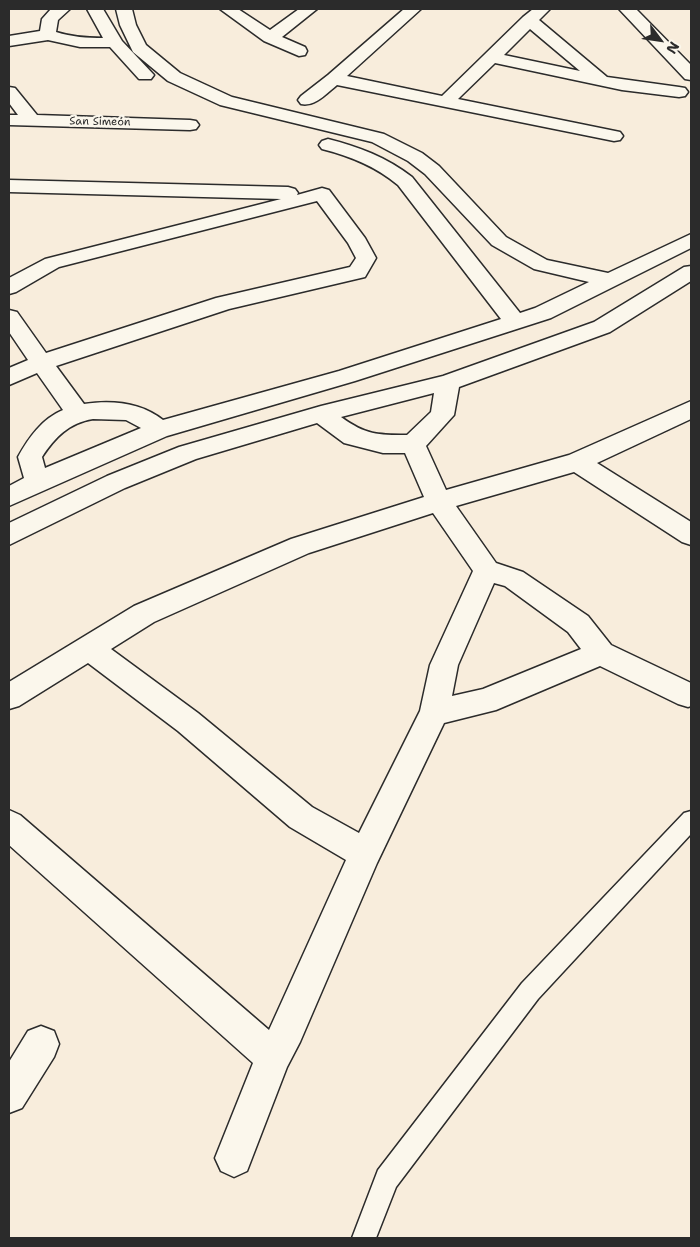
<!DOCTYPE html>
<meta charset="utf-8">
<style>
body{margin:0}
#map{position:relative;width:700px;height:1247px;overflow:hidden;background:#f8eddc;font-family:"Shantell Sans",sans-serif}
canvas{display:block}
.frame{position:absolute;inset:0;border:10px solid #2b2b2b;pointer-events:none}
.north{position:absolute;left:635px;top:15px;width:50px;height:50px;-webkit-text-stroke:4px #fbf7ec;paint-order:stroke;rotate:121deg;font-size:14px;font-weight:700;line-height:20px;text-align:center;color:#2b2b2b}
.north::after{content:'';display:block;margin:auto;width:18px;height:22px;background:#2b2b2b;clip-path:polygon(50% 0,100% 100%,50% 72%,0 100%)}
</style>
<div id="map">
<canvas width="700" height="1247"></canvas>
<div class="frame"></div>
<div class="north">N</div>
</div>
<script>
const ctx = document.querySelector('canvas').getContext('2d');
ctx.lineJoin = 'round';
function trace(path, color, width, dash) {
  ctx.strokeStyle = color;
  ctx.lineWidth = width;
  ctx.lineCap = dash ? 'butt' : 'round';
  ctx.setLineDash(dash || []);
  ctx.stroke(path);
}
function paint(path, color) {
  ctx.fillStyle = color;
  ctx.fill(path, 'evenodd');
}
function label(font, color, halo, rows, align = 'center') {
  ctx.font = font + ' "Shantell Sans",sans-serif';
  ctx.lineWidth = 4.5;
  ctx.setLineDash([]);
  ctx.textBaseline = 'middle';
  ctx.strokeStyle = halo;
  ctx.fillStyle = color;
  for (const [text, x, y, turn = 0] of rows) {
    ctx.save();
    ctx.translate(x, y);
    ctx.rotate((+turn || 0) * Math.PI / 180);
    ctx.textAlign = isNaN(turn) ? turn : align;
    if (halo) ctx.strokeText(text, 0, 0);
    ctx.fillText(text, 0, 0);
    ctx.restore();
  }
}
const service = new Path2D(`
 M 691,811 L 691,834 L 538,999 L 396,1187 L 376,1238 L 352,1238 L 378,1170 L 522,983 L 684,813 Z`);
const minor = new Path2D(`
 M 51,9 L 70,9 L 58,20 L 56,32 C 72,37 87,38 103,38 L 87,9 L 103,9 L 122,41 L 154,75 L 151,79 L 139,79 L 110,47 L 80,47 L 48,40 L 9,46 L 9,36 L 40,31 L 42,19 Z
 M 116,9 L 132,9 L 136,25 L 146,45 L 180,73 L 232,97 L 384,134 L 422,153 L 439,166 L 506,237 L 547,260 L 608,273 L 691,234 L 691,248 L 551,318 L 355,381 L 167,436 L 9,506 L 9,486 L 24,478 L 18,457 C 29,437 42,419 63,410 L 37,373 L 9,385 L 9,368 L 28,360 L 9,332 L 9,310 L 17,312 L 46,353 L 216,298 L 350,267 L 356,258 L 348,243 L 317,201 L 59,267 L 16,292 L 9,294 L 9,278 L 45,259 L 281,199 L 9,192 L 9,180 L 288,187 L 295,189 L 298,193 L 297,195 L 322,188 L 329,190 L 365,238 L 376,258 L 365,277 L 229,309 L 56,366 L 84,404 C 112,400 140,402 163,420 L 339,371 L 501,319 L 398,185 C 375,166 350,156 322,149 L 319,145 L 322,141 L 328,139 C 359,147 386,157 412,177 L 520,313 L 535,308 L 589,282 L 534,269 L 492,245 L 425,174 L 408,161 L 372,142 L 220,105 L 168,81 L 133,52 L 120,25 ZM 93,419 L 126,420 L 141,428 L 45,468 L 42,457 C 55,437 69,423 93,419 Z
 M 220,9 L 238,9 L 270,30 L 299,9 L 317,9 L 282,37 L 305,47 L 307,51 L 305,55 L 299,56 L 264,41 Z
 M 404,9 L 421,9 L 347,76 L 442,96 L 523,17 L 533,9 L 550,9 L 539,20 L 607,77 L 679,87 L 685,88 L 688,92 L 685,96 L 679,97 L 622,90 L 495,63 L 458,99 L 620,132 L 623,136 L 620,140 L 614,141 L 337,85 C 327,93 315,107 301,104 L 298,100 L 301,96 L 328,75 ZM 530,29 L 580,71 L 504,55 Z
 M 619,9 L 636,9 L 691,65 L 691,80 L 685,79 Z
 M 9,87 L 15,88 L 37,115 L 190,120 L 196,121 L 199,125 L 196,129 L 190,130 L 9,125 L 9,115 L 18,115 L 9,103 Z
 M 691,266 L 691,281 L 610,332 L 459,387 L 454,415 L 426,446 L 446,490 L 569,455 L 691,401 L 691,419 L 597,463 L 691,522 L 691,545 L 682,542 L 574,472 L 456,506 L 496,563 L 523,572 L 588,616 L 611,645 L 691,683 L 691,706 L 688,707 L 678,704 L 600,666 L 496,710 L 444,723 L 377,863 L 300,1042 L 287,1067 L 247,1171 L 234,1177 L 221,1171 L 215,1158 L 253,1063 L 9,845 L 9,810 L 20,815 L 269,1030 L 346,860 L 290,827 L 178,731 L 88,663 L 19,706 L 9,709 L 9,682 L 134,606 L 291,539 L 424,497 L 405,453 L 383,453 L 344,443 L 317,423 L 196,459 L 125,488 L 9,545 L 9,523 L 107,476 L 179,447 L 321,406 L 443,376 L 594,322 L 684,267 ZM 434,393 L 431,412 L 407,435 C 377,435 366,435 341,417 ZM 433,513 L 473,571 L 430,665 L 420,711 L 359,833 L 312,807 L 198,713 L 111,649 L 154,622 L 309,553 ZM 494,583 L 505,586 L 568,632 L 581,649 L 483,689 L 452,696 L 458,665 Z
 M 41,1026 L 54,1031 L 59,1044 L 54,1057 L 22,1108 L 9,1113 L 9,1062 L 28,1031 Z`);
const farStreetnames = [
 ["San Simeón",100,122,1]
];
trace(service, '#2b2b2b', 3);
trace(minor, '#2b2b2b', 3);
paint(service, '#fbf7ec');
paint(minor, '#fbf7ec');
label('11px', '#2b2b2b', '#fbf7ec', farStreetnames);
</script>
